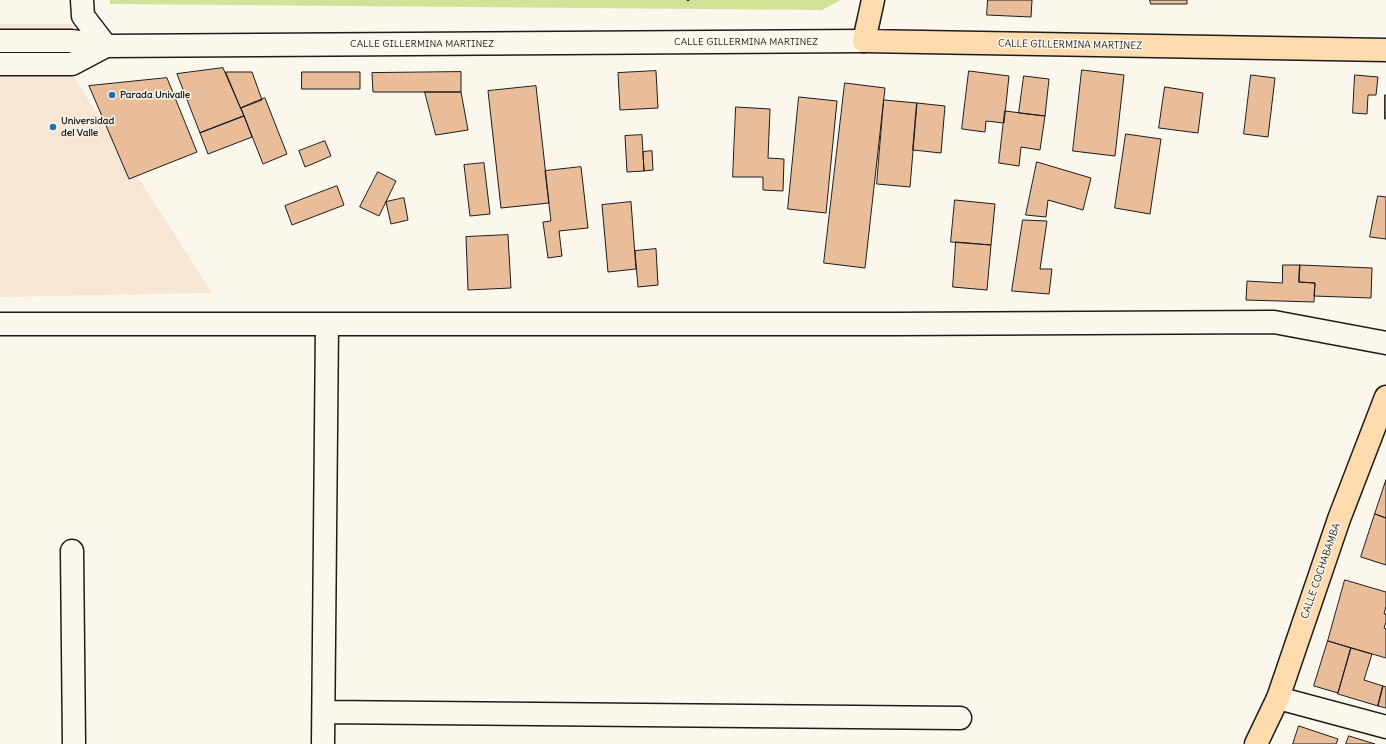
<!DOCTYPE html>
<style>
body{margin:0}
canvas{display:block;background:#fbf7ec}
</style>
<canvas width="1386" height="744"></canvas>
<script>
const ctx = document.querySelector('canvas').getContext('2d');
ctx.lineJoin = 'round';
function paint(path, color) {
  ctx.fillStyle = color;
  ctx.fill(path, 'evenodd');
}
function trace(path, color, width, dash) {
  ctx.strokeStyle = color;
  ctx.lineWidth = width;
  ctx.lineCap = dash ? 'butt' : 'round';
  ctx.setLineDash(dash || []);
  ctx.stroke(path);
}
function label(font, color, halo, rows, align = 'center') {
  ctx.font = font + ' Delius,sans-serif';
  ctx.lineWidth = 3;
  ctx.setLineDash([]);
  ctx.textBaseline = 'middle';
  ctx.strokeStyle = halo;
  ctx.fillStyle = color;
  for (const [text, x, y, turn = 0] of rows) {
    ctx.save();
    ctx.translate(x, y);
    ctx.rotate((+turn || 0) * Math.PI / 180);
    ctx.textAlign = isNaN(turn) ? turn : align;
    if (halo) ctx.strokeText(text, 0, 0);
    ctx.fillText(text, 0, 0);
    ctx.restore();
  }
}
const built = new Path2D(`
 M 0,24 L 72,24 L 72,74 L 212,293 L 0,297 Z`);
const green = new Path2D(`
 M 110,0 L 841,0 L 822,10 L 110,4 Z`);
const building = new Path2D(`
 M 988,0 L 1032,0 L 1031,17 L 987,15 Z
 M 1150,0 L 1187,0 L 1187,4 L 1151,4 Z
 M 223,68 L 244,116 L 200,133 L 177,74 Z
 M 1082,70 L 1124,75 L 1115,156 L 1073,151 Z
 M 656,71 L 658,108 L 620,110 L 618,73 Z
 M 969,71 L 1009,76 L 1004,123 L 986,121 L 985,132 L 962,129 Z
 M 226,72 L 252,72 L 262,100 L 241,108 Z
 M 302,72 L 360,72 L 360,89 L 302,89 Z
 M 461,72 L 461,92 L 373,92 L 372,73 Z
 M 1251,75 L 1275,78 L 1268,137 L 1244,134 Z
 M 1355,75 L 1378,77 L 1376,95 L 1368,95 L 1367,114 L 1353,113 Z
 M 1024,76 L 1049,79 L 1045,116 L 1019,113 Z
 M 167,78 L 197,152 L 129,179 L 89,86 Z
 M 845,83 L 885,88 L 865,268 L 824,263 Z
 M 536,86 L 549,203 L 501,208 L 488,91 Z
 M 1165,87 L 1203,93 L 1198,133 L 1159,128 Z
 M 425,92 L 461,92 L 468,130 L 436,135 Z
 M 1385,95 L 1386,95 L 1386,119 L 1385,119 Z
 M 799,97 L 837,101 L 826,213 L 788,209 Z
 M 265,98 L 287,154 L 263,164 L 241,108 Z
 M 884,100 L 917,103 L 910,187 L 877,184 Z
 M 917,103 L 945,106 L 941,153 L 913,150 Z
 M 736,107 L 770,109 L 768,158 L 784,159 L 783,191 L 763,190 L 763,177 L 733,177 Z
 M 1005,111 L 1045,116 L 1040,150 L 1021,147 L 1019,166 L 999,163 Z
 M 244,116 L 252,137 L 208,154 L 200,133 Z
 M 1126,134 L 1161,139 L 1150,214 L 1115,208 Z
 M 642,135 L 644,171 L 627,172 L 625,136 Z
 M 325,141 L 331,156 L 305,167 L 299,151 Z
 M 652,151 L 653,170 L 644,171 L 643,152 Z
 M 1037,162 L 1091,178 L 1083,210 L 1048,200 L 1046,217 L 1026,215 Z
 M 484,163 L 490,214 L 470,216 L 464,165 Z
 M 581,167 L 588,228 L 559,231 L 562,256 L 548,258 L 543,222 L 551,221 L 545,171 Z
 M 378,172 L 396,181 L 379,216 L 360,207 Z
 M 337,186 L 344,205 L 292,225 L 285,206 Z
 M 1378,196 L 1386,197 L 1386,239 L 1370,237 Z
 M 404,198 L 408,220 L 391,224 L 386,202 Z
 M 955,200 L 995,204 L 991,245 L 951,242 Z
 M 631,202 L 636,269 L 608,272 L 602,205 Z
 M 1023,220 L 1047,221 L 1040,269 L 1052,269 L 1049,294 L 1012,291 Z
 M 508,235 L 511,288 L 468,290 L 466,237 Z
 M 956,242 L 991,245 L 987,290 L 953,287 Z
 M 656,249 L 658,285 L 638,287 L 635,251 Z
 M 1283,265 L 1300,265 L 1299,282 L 1315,283 L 1314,302 L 1246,300 L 1247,281 L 1282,283 Z
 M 1300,265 L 1372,268 L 1371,298 L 1314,296 L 1315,283 L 1299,282 Z
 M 1386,480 L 1386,518 L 1375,514 Z
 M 1375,514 L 1386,518 L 1386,565 L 1361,557 Z
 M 1345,580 L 1386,592 L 1386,606 L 1384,614 L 1386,614 L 1386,622 L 1384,628 L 1386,629 L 1386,658 L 1328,641 Z
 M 1328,641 L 1351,648 L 1338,693 L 1314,686 Z
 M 1351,648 L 1372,654 L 1364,680 L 1383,686 L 1378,706 L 1338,694 Z
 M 1383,686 L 1386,687 L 1386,708 L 1378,706 Z
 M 1299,726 L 1338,739 L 1336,744 L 1293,744 Z
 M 1349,736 L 1375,744 L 1346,744 Z`);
const path = new Path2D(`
 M 688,0 L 688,1`);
const minor = new Path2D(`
 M 82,0 L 83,16 L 106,46
 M 0,41 L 72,41 L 106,46 L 864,41
 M 0,64 L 72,64 L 106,46
 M 0,324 L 895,324 L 1274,322 L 1386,343
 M 72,551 L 74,744
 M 1278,698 L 1386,727
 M 324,712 L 960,718
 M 323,744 L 327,324`);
const major = new Path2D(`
 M 873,0 L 864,41 L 1386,50
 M 1256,744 L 1278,698 L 1339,519 L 1386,397`);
const markers = [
 [112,95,4,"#1f6fb2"],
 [53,127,4,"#1f6fb2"]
];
const streetNames = [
 ["CALLE GILLERMINA MARTINEZ",746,42],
 ["CALLE GILLERMINA MARTINEZ",422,44],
 ["CALLE GILLERMINA MARTINEZ",1070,45,1],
 ["CALLE COCHABAMBA",1321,571,-71]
];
const poiNames = [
 ["Parada Univalle",120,95],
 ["Universidad",61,121],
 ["del Valle",61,133]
];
paint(built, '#f6e6d3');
paint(green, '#d1e397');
paint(building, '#eabd9a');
trace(building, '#1c1c1c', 1);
trace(minor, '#1c1c1c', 25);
trace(major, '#1c1c1c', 25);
trace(path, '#1c1c1c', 2.5, [4, 3]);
trace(minor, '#fbf7ec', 22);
trace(major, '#fedbac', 22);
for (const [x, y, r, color] of markers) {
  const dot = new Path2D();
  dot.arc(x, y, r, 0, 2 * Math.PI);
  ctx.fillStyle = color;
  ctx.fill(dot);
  trace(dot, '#fbf7ec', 1.5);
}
label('10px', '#1c1c1c', '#fbf7ec', streetNames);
label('bold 10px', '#1c1c1c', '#fbf7ec', poiNames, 'left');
</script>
